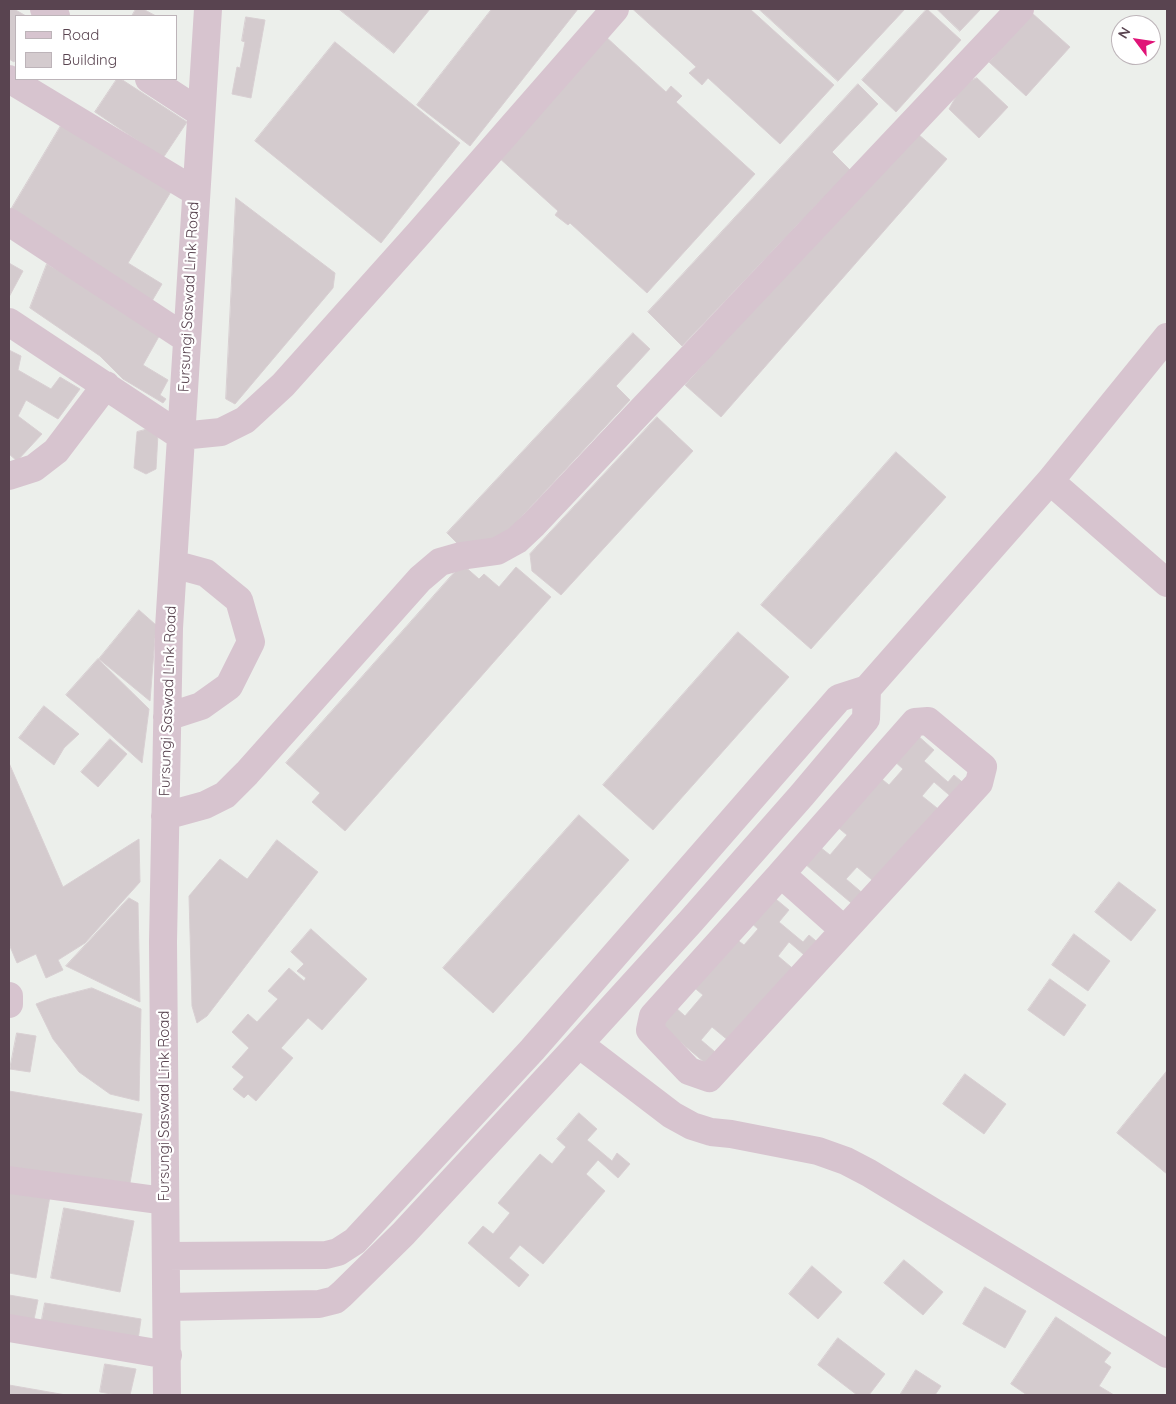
<!DOCTYPE html>
<style>
body{margin:0}
#map{position:relative;width:1176px;height:1404px;overflow:hidden;background:#ecefeb;font-family:Quicksand,sans-serif}
canvas{display:block}
.frame{position:absolute;inset:0;border:10px solid #594450;pointer-events:none}
.legend{position:absolute;left:15px;top:15px;width:162px;height:65px;box-sizing:border-box;background:#fff;border:1px solid #bdb4b9;margin:0;padding:6px 9px;list-style:none;font-size:15px;color:#594450}
.legend li{display:flex;align-items:center;gap:10px;height:25px}
.legend b{width:25px;border:1px solid #bdb4b9}
.north{position:absolute;left:1111px;top:15px;width:50px;height:50px;box-sizing:border-box;background:#fff;border:1px solid #bdb4b9;border-radius:50%;rotate:301deg;font-size:14px;font-weight:700;line-height:20px;text-align:center;color:#594450}
.north::after{content:'';display:block;margin:auto;width:18px;height:22px;background:#e01478;clip-path:polygon(50% 0,100% 100%,50% 72%,0 100%)}
</style>
<div id="map">
<canvas width="1176" height="1404"></canvas>
<div class="frame"></div>
<ul class="legend">
<li><b style="height:6px;background:#d7c4cf"></b>Road</li>
<li><b style="height:14px;background:#d4cbce"></b>Building</li>
</ul>
<div class="north">N</div>
</div>
<script>
const ctx = document.querySelector('canvas').getContext('2d');
ctx.lineJoin = 'round';
function paint(path, color) {
  ctx.fillStyle = color;
  ctx.fill(path, 'evenodd');
}
function trace(path, color, width, dash) {
  ctx.strokeStyle = color;
  ctx.lineWidth = width;
  ctx.lineCap = dash ? 'butt' : 'round';
  ctx.setLineDash(dash || []);
  ctx.stroke(path);
}
function label(font, color, halo, rows, align = 'center') {
  ctx.font = font + ' Quicksand,sans-serif';
  ctx.lineWidth = 4.5;
  ctx.setLineDash([]);
  ctx.textBaseline = 'middle';
  ctx.strokeStyle = halo;
  ctx.fillStyle = color;
  for (const [text, x, y, turn = 0] of rows) {
    ctx.save();
    ctx.translate(x, y);
    ctx.rotate((+turn || 0) * Math.PI / 180);
    ctx.textAlign = isNaN(turn) ? turn : align;
    if (halo) ctx.strokeText(text, 0, 0);
    ctx.fillText(text, 0, 0);
    ctx.restore();
  }
}
const building = new Path2D(`
 M 9,9 L 14,9 L 26,16 L 16,16 L 16,58 L 14,62 L 9,59 Z
 M 136,9 L 143,9 L 156,16 L 132,16 Z
 M 339,9 L 430,9 L 394,53 Z
 M 492,9 L 578,9 L 470,146 L 417,105 Z
 M 633,9 L 750,9 L 834,85 L 780,144 L 708,78 L 702,85 L 689,73 L 696,67 Z
 M 759,9 L 905,9 L 838,81 Z
 M 927,9 L 961,40 L 896,112 L 862,80 Z
 M 937,9 L 981,9 L 960,31 Z
 M 1032,13 L 1070,47 L 1026,96 L 989,62 Z
 M 246,17 L 265,20 L 251,98 L 232,94 L 237,67 L 240,68 L 245,42 L 242,41 Z
 M 605,36 L 666,92 L 671,86 L 682,96 L 676,102 L 755,174 L 647,293 L 570,223 L 568,225 L 555,215 L 558,211 L 497,156 Z
 M 335,42 L 460,143 L 381,243 L 255,141 Z
 M 977,78 L 1008,107 L 979,138 L 949,109 L 963,84 Z
 M 117,79 L 121,79 L 187,122 L 163,158 L 95,112 Z
 M 858,84 L 878,104 L 832,152 L 850,170 L 682,346 L 648,312 Z
 M 62,124 L 172,190 L 128,263 L 162,284 L 152,301 L 9,213 Z
 M 911,128 L 947,159 L 721,417 L 685,385 Z
 M 236,198 L 335,273 L 333,288 L 235,404 L 226,399 Z
 M 9,263 L 23,271 L 9,297 Z
 M 47,264 L 162,331 L 143,365 L 168,380 L 160,395 L 166,399 L 163,403 L 123,379 L 100,356 L 30,308 Z
 M 633,333 L 650,349 L 616,386 L 630,400 L 500,540 L 463,549 L 447,533 Z
 M 9,350 L 21,356 L 18,370 L 51,389 L 60,377 L 80,389 L 58,419 L 26,400 L 18,416 L 42,434 L 17,461 L 9,454 Z
 M 657,417 L 693,451 L 561,595 L 532,571 L 530,554 Z
 M 148,429 L 158,434 L 156,469 L 146,474 L 134,468 L 137,432 Z
 M 896,452 L 946,497 L 811,649 L 761,605 Z
 M 462,564 L 479,579 L 484,574 L 499,587 L 516,567 L 551,597 L 345,831 L 312,802 L 320,793 L 286,763 Z
 M 139,610 L 156,625 L 150,701 L 99,659 Z
 M 738,632 L 789,677 L 653,830 L 603,785 Z
 M 98,659 L 149,709 L 142,763 L 66,695 Z
 M 44,706 L 79,734 L 64,748 L 54,765 L 19,738 Z
 M 916,734 L 934,750 L 924,761 L 948,782 L 954,775 L 967,786 L 955,800 L 934,782 L 922,796 L 942,812 L 879,886 L 857,867 L 846,879 L 866,896 L 856,907 L 805,864 L 820,847 L 830,855 L 847,835 L 835,825 L 877,775 L 889,785 L 903,769 L 893,760 Z
 M 110,739 L 127,754 L 98,787 L 81,772 Z
 M 9,763 L 63,887 L 139,839 L 140,882 L 85,943 L 58,960 L 63,970 L 46,978 L 36,954 L 17,963 L 9,944 Z
 M 579,815 L 629,860 L 493,1013 L 443,968 Z
 M 277,840 L 318,872 L 207,1016 L 197,1023 L 192,1006 L 189,896 L 220,859 L 247,879 Z
 M 1119,882 L 1156,910 L 1131,941 L 1095,912 Z
 M 771,895 L 789,910 L 779,922 L 803,942 L 809,935 L 822,946 L 810,960 L 789,942 L 778,956 L 797,972 L 735,1046 L 712,1027 L 701,1040 L 721,1057 L 711,1068 L 660,1025 L 675,1007 L 685,1016 L 703,995 L 691,985 L 732,936 L 744,945 L 758,929 L 749,921 Z
 M 129,898 L 138,903 L 140,1002 L 66,966 Z
 M 311,929 L 367,979 L 322,1030 L 308,1018 L 281,1048 L 293,1058 L 256,1101 L 248,1094 L 244,1098 L 233,1089 L 244,1077 L 232,1067 L 249,1048 L 232,1032 L 248,1014 L 257,1022 L 278,999 L 268,991 L 289,968 L 304,981 L 306,978 L 297,971 L 304,964 L 291,952 Z
 M 1074,934 L 1110,961 L 1088,991 L 1052,965 Z
 M 1050,979 L 1086,1005 L 1064,1036 L 1028,1010 Z
 M 92,988 L 141,1009 L 139,1101 L 110,1094 L 79,1072 L 53,1039 L 36,1004 L 49,999 Z
 M 17,1033 L 36,1036 L 30,1072 L 10,1069 Z
 M 1167,1071 L 1167,1174 L 1117,1133 Z
 M 965,1074 L 1006,1104 L 984,1134 L 943,1104 Z
 M 9,1091 L 142,1114 L 130,1183 L 9,1168 Z
 M 579,1113 L 597,1129 L 587,1140 L 612,1161 L 617,1153 L 630,1164 L 618,1178 L 598,1160 L 586,1174 L 605,1191 L 543,1264 L 520,1245 L 509,1258 L 529,1275 L 519,1287 L 468,1243 L 483,1226 L 493,1234 L 510,1213 L 498,1203 L 540,1154 L 552,1164 L 566,1147 L 557,1139 Z
 M 9,1189 L 50,1196 L 36,1278 L 9,1273 Z
 M 64,1208 L 134,1221 L 120,1292 L 51,1278 Z
 M 904,1260 L 943,1292 L 923,1315 L 884,1283 Z
 M 812,1266 L 842,1292 L 818,1319 L 789,1294 Z
 M 985,1287 L 1026,1311 L 1005,1348 L 963,1324 Z
 M 9,1295 L 38,1300 L 32,1329 L 9,1324 Z
 M 45,1303 L 141,1319 L 137,1347 L 40,1330 Z
 M 1056,1317 L 1111,1353 L 1104,1362 L 1111,1367 L 1099,1386 L 1114,1395 L 1027,1395 L 1011,1384 Z
 M 838,1338 L 885,1374 L 869,1395 L 857,1395 L 818,1365 Z
 M 105,1364 L 136,1369 L 130,1395 L 117,1395 L 100,1392 Z
 M 916,1370 L 941,1386 L 935,1395 L 900,1395 Z
 M 9,1385 L 66,1395 L 9,1395 Z`);
const minor = new Path2D(`
 M 44,9 L 56,16
 M 9,79 L 196,192
 M 149,79 L 201,113
 M 9,222 L 187,339
 M 9,322 L 181,436 L 221,432 L 245,420 L 283,385 L 419,233 L 615,9
 M 9,476 L 34,468 L 56,451 L 106,385
 M 1050,481 L 1167,337
 M 167,717 L 201,706 L 229,686 L 251,642 L 239,600 L 206,573 L 173,564
 M 165,816 L 205,805 L 225,795 L 247,773 L 420,579 L 440,562 L 461,556 L 497,551 L 517,540 L 534,524 L 1020,9
 M 781,874 L 653,1016 L 650,1030 L 689,1071 L 709,1078 L 979,783 L 983,767 L 928,721 L 915,722 L 781,874 L 844,930
 M 9,996 L 9,1004
 M 579,1044 L 672,1115 L 692,1126 L 711,1132 L 731,1134 L 818,1151 L 846,1161 L 869,1173 L 1167,1354
 M 9,1180 L 165,1201
 M 166,1256 L 326,1255 L 338,1252 L 355,1241 L 532,1050 L 839,698 L 867,689 L 1050,481 L 1167,583
 M 167,1307 L 319,1304 L 335,1300 L 342,1294 L 403,1234 L 579,1044 L 691,921 L 802,795 L 866,719 L 867,689
 M 9,1328 L 168,1355
 M 167,1395 L 163,942 L 169,628 L 208,9`);
const streetNames = [
 ["Fursungi Saswad Link Road",189,297,-87],
 ["Fursungi Saswad Link Road",168,701,-88],
 ["Fursungi Saswad Link Road",164,1106,-90]
];
paint(building, '#d4cbce');
trace(building, '#d8cfd2', 1);
trace(minor, '#d7c4cf', 28);
label('15px', '#594450', '#fff', streetNames);
</script>
